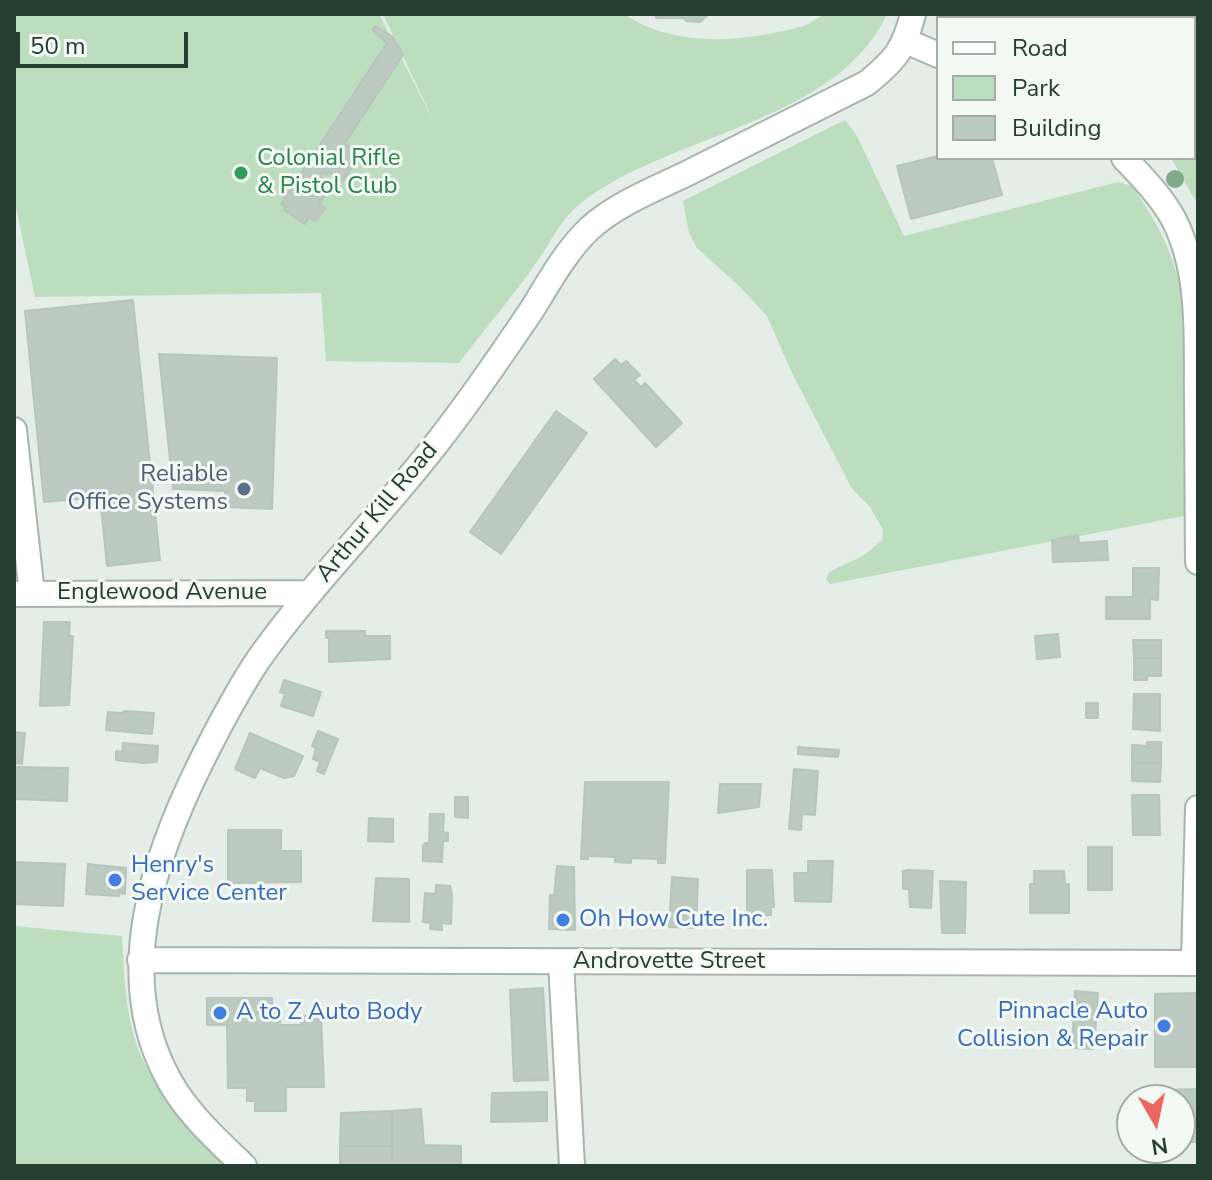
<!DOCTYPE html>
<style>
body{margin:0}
#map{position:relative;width:1212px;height:1180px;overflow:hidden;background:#e4ede7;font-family:"Nunito Sans",sans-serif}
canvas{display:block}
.frame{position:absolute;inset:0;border:16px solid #243e31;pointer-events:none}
.legend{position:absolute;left:936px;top:16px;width:260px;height:144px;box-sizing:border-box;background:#f4f9f6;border:2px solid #a1aea7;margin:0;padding:10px 14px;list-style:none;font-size:24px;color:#243e31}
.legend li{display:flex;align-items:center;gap:16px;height:40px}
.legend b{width:40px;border:2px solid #a1aea7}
.north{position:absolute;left:1116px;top:1084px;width:80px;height:80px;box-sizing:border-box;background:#f4f9f6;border:2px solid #a1aea7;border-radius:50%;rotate:171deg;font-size:22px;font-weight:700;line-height:32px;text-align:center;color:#243e31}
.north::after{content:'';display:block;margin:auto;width:28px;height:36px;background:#ed6761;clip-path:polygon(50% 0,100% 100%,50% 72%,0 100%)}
.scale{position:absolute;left:16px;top:32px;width:172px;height:36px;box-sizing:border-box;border:4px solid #243e31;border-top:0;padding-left:10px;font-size:24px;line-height:28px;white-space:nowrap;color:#243e31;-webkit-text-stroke:6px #f4f9f6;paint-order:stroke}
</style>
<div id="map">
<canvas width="1212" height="1180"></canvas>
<div class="frame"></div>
<ul class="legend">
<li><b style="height:10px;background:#fff"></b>Road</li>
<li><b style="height:22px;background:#bdddbf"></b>Park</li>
<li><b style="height:22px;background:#bccac2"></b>Building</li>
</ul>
<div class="north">N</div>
<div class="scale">50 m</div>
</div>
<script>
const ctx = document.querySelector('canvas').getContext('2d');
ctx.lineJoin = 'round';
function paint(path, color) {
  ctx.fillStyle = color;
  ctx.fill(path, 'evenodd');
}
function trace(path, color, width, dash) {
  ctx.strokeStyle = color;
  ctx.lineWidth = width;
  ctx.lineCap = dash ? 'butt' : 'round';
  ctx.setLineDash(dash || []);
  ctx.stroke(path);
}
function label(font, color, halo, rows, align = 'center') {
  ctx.font = font + ' "Nunito Sans",sans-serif';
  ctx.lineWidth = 6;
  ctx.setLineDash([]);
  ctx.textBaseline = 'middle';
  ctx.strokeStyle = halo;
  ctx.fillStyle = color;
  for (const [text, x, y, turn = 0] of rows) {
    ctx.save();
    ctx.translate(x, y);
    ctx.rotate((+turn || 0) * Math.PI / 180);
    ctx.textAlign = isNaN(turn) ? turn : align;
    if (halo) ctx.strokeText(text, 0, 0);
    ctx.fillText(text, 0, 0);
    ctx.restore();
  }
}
const green = new Path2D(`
 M 14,14 L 379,14 L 435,124 L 383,14 L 624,14 C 676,49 744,42 803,26 C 811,24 817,17 825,15 C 839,10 870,14 887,14 C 838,121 674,134 586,199 C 563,216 556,233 541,256 C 516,293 486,327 459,363 L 326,361 L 321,293 L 35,297 L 14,198 Z
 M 845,120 L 857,136 L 904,236 L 1118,182 L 1132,186 C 1162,230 1175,255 1184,308 L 1184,516 L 830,584 L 826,579 L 829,572 L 863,556 L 882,540 L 883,530 L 870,507 L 852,489 L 791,371 L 767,316 L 740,287 L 697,248 L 689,233 L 683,201 Z
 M 1194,150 L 1198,152 L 1198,205 L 1171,158 L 1194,158 Z
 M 14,926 L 122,936 C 124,973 125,1011 137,1046 C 151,1086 197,1135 225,1166 L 14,1166 Z`);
const building = new Path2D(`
 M 644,14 L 709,14 L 700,22 L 686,21 L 684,18 L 656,18 L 656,15 Z
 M 1056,14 L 1079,14 L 1086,18 L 1054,18 Z
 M 1079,14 L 1122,14 L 1130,18 L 1086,18 Z
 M 375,26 L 392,36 L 403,55 L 345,143 L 361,154 L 343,181 L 329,172 L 327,175 L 324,172 L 314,188 L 325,195 L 319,204 L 325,208 L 316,221 L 309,217 L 305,224 L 284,210 L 286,208 L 281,204 L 387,43 L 373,30 Z
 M 1198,93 L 1198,147 L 1194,145 L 1194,100 Z
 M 938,156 L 938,158 L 992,158 L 1002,195 L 911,219 L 897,166 Z
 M 133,300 L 160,560 L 107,566 L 100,497 L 44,502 L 25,311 Z
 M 159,354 L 277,358 L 272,509 L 225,507 L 225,491 L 173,489 Z
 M 615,359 L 621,365 L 626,361 L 640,375 L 634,380 L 641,387 L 645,383 L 682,423 L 656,447 L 594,379 Z
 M 556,411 L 587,433 L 501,554 L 470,532 Z
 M 1078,535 L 1079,543 L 1107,541 L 1108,560 L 1053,562 L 1052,540 Z
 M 1133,568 L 1159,568 L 1158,600 L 1150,599 L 1150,619 L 1106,619 L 1106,597 L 1133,597 Z
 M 44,622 L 70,622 L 69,636 L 73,636 L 69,705 L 40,706 Z
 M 326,631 L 365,631 L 365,636 L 390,636 L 390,659 L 329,662 L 329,638 L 326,638 Z
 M 1058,634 L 1060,657 L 1037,659 L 1035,636 Z
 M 1133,640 L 1161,640 L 1161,658 L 1134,658 Z
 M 1134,658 L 1161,658 L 1161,676 L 1147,676 L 1147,680 L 1134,680 Z
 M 284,680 L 321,692 L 313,716 L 281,706 L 285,694 L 280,692 Z
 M 1134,694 L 1160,694 L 1160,731 L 1133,729 Z
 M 1086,703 L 1098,703 L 1098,718 L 1086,718 Z
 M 124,711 L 154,713 L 152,734 L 106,730 L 108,712 L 123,713 Z
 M 318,731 L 338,739 L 324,774 L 317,771 L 320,762 L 313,759 L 316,748 L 312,746 Z
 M 14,732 L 25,733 L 22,764 L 14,763 Z
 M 250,733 L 303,756 L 294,776 L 284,778 L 260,768 L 255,778 L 235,769 Z
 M 1147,742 L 1161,742 L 1161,763 L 1132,763 L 1132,745 L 1147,746 Z
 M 123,743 L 158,746 L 157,762 L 143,763 L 116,760 L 116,751 L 122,752 Z
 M 798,747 L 839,750 L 838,757 L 798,754 Z
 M 1132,763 L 1161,763 L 1160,782 L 1132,781 Z
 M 14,767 L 68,768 L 67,801 L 14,799 Z
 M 794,769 L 818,771 L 815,815 L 802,814 L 801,830 L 789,829 Z
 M 585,782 L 669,782 L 665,863 L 658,863 L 658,859 L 631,858 L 631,863 L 615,862 L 615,857 L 588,856 L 588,859 L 581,859 Z
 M 720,784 L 761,784 L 759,807 L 718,813 Z
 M 1132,795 L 1159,795 L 1160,835 L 1133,835 Z
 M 455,797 L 468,797 L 468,818 L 455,817 Z
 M 430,814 L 444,814 L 443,832 L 448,833 L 448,841 L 443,841 L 442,862 L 423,861 L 423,846 L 425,843 L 429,843 Z
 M 369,818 L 393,819 L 393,842 L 368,841 Z
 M 228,830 L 281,830 L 281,851 L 301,851 L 301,882 L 228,883 Z
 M 1088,847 L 1112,847 L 1112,890 L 1088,890 Z
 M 808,861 L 833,861 L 831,902 L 795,901 L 794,873 L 808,873 Z
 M 14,862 L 65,864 L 63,906 L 14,904 Z
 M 88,864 L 126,868 L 125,894 L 119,893 L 119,896 L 86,894 Z
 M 557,866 L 574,867 L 575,930 L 549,929 L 550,895 L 554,896 Z
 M 747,870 L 772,870 L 774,907 L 771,907 L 771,915 L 747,915 Z
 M 908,870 L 933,871 L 931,908 L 910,907 L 909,889 L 903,889 L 903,871 Z
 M 1034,871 L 1064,871 L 1065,884 L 1069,884 L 1069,913 L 1030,913 L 1030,884 L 1034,884 Z
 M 672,877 L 698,879 L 696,928 L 669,927 Z
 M 376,878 L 409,879 L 409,922 L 373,921 Z
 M 940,881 L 966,882 L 965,933 L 942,933 Z
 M 436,885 L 450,886 L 452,894 L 451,924 L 442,923 L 442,930 L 430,929 L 431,923 L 423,922 L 425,893 L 435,894 Z
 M 543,988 L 548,1080 L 514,1081 L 510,990 Z
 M 1075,991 L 1098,993 L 1094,1049 L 1072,1048 Z
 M 1198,993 L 1198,1067 L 1155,1067 L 1155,994 Z
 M 207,998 L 272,998 L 272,1011 L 280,1011 L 280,1025 L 301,1025 L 301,1016 L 321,1015 L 324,1087 L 286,1087 L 286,1111 L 255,1111 L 255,1101 L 247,1101 L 247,1088 L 228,1088 L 227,1025 L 207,1025 Z
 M 1198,1089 L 1198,1142 L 1180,1142 L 1180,1100 L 1162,1100 L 1162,1090 Z
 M 547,1092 L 547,1121 L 491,1122 L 492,1093 Z
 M 421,1109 L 424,1145 L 461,1146 L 461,1166 L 392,1166 L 392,1111 Z
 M 392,1111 L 392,1146 L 340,1146 L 341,1113 Z
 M 340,1146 L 392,1146 L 392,1166 L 340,1166 Z`);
const minor = new Path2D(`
 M 1192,14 L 1198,18
 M 906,41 L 938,55
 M 1124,158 C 1142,177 1162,197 1174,220 C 1202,275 1196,343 1197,402 C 1197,455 1198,509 1198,562
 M 14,430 L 32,594
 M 14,594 L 310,593
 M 140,960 L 1198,963
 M 561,962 L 572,1166
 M 1194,963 L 1198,808
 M 244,1166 C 217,1140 187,1113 169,1080 C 112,977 153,858 202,760 C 219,726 237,692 258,660 C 313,582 382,515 440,439 C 472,398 502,354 531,311 C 548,284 565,252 589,229 C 616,204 655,189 688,173 C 748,143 807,113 867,83 C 895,60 904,50 913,14`);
const trees = [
 [1175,179]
];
const markers = [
 [241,173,8,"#2e9e5b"],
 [244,489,8,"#5c6f8a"],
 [115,880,8,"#3f7fe0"],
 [563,920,8,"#3f7fe0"],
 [220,1013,8,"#3f7fe0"],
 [1164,1026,8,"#3f7fe0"]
];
const leisureNames = [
 ["Colonial Rifle",257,159],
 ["& Pistol Club",257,187]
];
const serviceNames = [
 ["Reliable",228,475],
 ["Office Systems",228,503]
];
const streetNames = [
 ["Arthur Kill Road",378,513,-50],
 ["Englewood Avenue",162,593],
 ["Androvette Street",669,962]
];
const shopNames = [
 ["Henry's",131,866],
 ["Service Center",131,894],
 ["Oh How Cute Inc.",579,920],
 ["Pinnacle Auto",1148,1012,"right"],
 ["Collision & Repair",1148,1040,"right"],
 ["A to Z Auto Body",236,1013]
];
paint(green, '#bdddbf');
paint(building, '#bccac2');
trace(building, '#b6c6bc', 2);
trace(minor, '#a7b5ad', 28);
trace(minor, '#fff', 24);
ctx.fillStyle = '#80aa89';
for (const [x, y] of trees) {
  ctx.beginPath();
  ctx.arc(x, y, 9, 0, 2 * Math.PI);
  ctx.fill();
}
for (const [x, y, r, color] of markers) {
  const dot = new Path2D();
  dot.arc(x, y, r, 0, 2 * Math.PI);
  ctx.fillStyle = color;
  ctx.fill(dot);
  trace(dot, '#f4f9f6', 3);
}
label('24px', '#27864d', '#f4f9f6', leisureNames, 'left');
label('24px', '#4e5e75', '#f4f9f6', serviceNames, 'right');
label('24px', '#243e31', '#f4f9f6', streetNames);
label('24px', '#366cbe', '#f4f9f6', shopNames, 'left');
</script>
